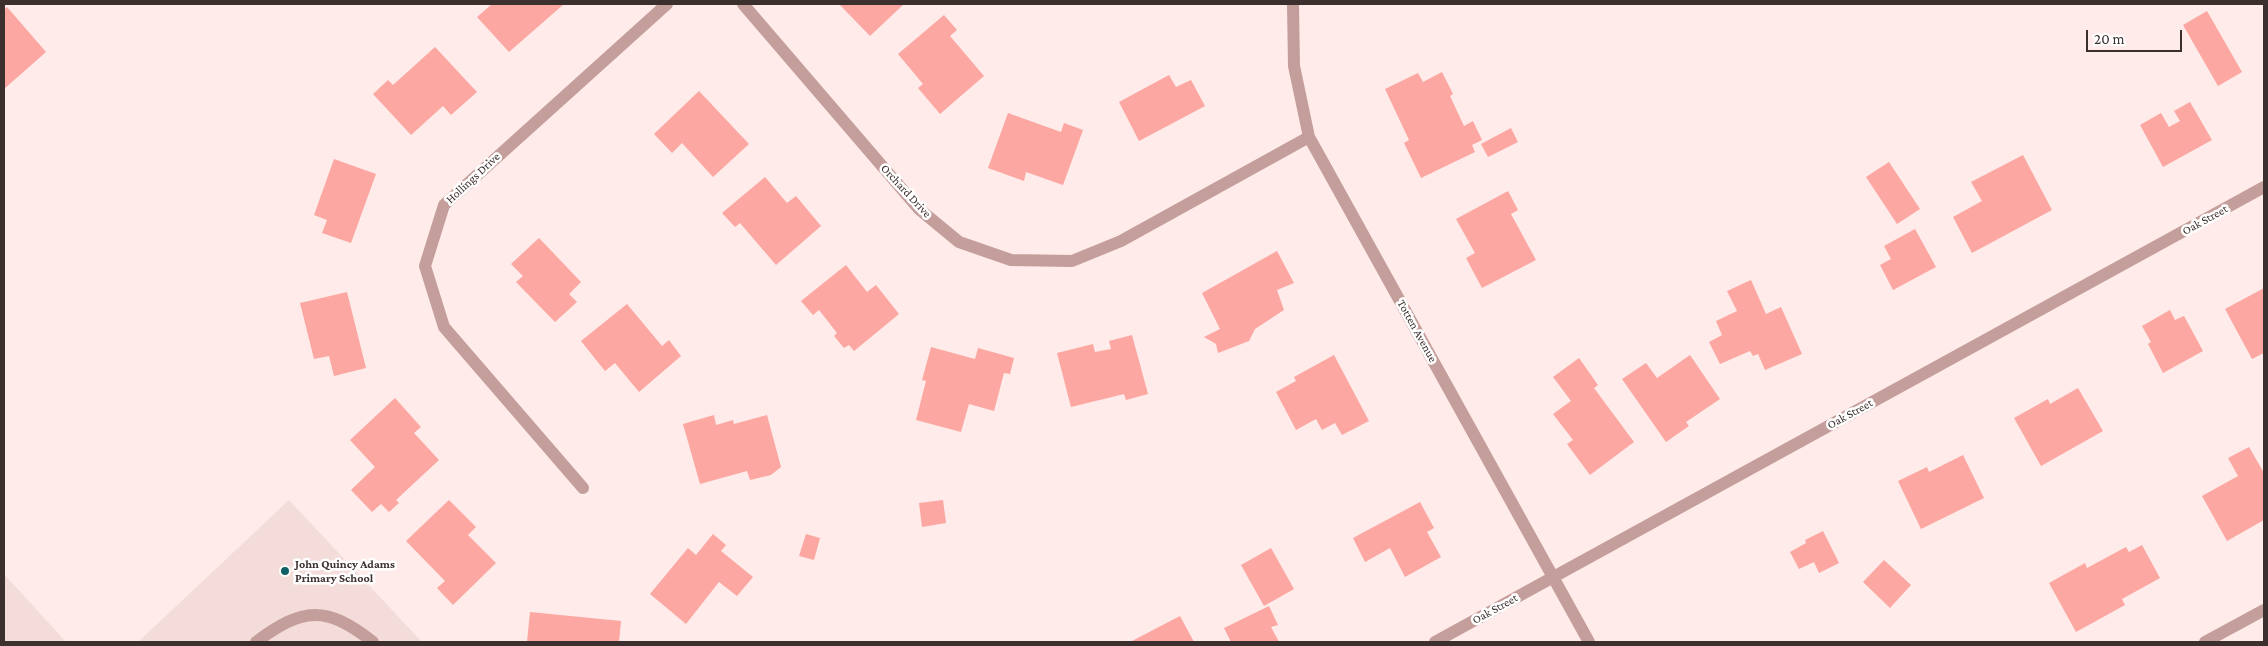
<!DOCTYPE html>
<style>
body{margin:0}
#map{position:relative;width:2268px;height:646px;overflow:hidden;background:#feebea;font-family:"Crimson Pro",serif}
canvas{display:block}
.frame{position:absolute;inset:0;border:5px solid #3c302f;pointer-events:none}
.scale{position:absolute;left:2086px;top:30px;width:96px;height:22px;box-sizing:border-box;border:2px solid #3c302f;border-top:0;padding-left:6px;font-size:15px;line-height:18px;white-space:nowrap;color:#3c302f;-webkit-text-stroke:4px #fff;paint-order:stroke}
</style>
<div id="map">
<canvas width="2268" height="646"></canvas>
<div class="frame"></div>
<div class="scale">20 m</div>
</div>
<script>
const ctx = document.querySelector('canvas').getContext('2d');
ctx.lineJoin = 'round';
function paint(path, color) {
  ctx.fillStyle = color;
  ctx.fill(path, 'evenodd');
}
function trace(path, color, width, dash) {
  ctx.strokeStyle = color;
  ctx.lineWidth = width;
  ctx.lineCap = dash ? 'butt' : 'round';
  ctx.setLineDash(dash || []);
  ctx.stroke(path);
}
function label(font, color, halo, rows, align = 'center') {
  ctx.font = font + ' "Crimson Pro",serif';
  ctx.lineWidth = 5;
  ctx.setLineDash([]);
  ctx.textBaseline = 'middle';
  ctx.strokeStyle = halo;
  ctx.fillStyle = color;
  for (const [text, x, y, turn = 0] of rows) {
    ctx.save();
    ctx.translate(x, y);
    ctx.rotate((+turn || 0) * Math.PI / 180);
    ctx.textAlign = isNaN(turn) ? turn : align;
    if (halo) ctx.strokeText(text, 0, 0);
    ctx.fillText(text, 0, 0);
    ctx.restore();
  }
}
const built = new Path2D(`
 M 289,500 L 422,642 L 138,642 Z
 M 4,574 L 66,642 L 4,642 Z`);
const building = new Path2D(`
 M 492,4 L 564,4 L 509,52 L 477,17 Z
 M 839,4 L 904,4 L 870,36 Z
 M 7,7 L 46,52 L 4,89 L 4,10 Z
 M 2207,11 L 2242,72 L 2218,86 L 2183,25 Z
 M 944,15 L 957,30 L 950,36 L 984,76 L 940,114 L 918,88 L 923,84 L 898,54 Z
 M 435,47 L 477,92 L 451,115 L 443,106 L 411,135 L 373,94 L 388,80 L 393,85 Z
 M 1442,72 L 1453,94 L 1450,96 L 1464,126 L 1473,121 L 1482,140 L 1472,145 L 1475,152 L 1421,178 L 1404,143 L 1409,140 L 1385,89 L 1418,73 L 1423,82 Z
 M 1169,75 L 1176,87 L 1191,80 L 1205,106 L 1139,141 L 1119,102 Z
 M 699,91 L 749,144 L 713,177 L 682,143 L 672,153 L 654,134 Z
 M 2190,102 L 2212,140 L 2163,167 L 2140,125 L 2161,113 L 2169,127 L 2180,121 L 2174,111 Z
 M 1008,113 L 1061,132 L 1064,123 L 1083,130 L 1063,185 L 1026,172 L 1024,181 L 988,168 Z
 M 1511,128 L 1518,142 L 1488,157 L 1481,144 Z
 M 2023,155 L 2052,210 L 1972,253 L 1953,217 L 1982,201 L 1971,182 Z
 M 334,159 L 376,174 L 351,243 L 322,233 L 327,220 L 314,215 Z
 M 1889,162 L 1920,209 L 1897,224 L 1866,177 Z
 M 765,177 L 787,203 L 796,196 L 821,226 L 776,265 L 740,223 L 735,227 L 722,213 Z
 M 1508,191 L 1518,210 L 1511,214 L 1536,260 L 1482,288 L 1466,258 L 1475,253 L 1456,219 Z
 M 1915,229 L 1936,267 L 1893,290 L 1880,265 L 1891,259 L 1884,246 Z
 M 539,238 L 581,282 L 569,294 L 577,302 L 555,322 L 516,282 L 523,276 L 511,264 Z
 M 1277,251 L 1294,283 L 1277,290 L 1284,310 L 1255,329 L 1249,341 L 1218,353 L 1216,344 L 1204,337 L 1220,329 L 1202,293 Z
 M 846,265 L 867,292 L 876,285 L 899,314 L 854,351 L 849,345 L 844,348 L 834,336 L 837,333 L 819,310 L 813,315 L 801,301 Z
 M 1751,280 L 1766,314 L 1781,307 L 1802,354 L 1765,370 L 1758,354 L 1753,356 L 1750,351 L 1720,364 L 1709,342 L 1722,335 L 1716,321 L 1737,311 L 1727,291 Z
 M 2264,288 L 2264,353 L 2252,359 L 2225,309 Z
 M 347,292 L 366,368 L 334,376 L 329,356 L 314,359 L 300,303 Z
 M 627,304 L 662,346 L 669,340 L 681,356 L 639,392 L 615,363 L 605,371 L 581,341 Z
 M 2170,310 L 2175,320 L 2184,316 L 2203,351 L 2163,373 L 2148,344 L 2151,342 L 2142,326 Z
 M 1132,335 L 1148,394 L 1126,400 L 1124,394 L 1071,407 L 1057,353 L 1093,344 L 1095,352 L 1111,349 L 1109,341 Z
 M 931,347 L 975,359 L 978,348 L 1014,358 L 1010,374 L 1004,373 L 994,411 L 969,404 L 961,432 L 916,420 L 926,381 L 922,380 Z
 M 1334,355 L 1369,421 L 1342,435 L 1335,423 L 1322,430 L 1316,419 L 1296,430 L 1276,392 L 1296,381 L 1294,377 Z
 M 1690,355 L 1720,399 L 1686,422 L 1689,426 L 1666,442 L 1622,379 L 1646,363 L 1657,378 Z
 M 1579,358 L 1598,385 L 1594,388 L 1634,442 L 1590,475 L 1567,444 L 1573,440 L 1553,414 L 1571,401 L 1553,377 Z
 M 2078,388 L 2103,431 L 2041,466 L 2014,418 L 2048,399 L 2050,404 Z
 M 395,398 L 421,427 L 414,433 L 439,460 L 396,500 L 399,503 L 389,512 L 381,504 L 372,512 L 351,490 L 375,467 L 350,440 Z
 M 714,415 L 716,425 L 733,420 L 734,424 L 767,415 L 781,467 L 771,475 L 750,480 L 747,471 L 700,484 L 683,424 Z
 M 2249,447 L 2264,473 L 2264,520 L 2227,541 L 2202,496 L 2238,476 L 2228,458 Z
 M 1963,455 L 1984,498 L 1921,529 L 1898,481 L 1927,467 L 1929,472 Z
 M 449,500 L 476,527 L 468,535 L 496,563 L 453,605 L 437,588 L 445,581 L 406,541 Z
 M 943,500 L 946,523 L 922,527 L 919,503 Z
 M 1420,502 L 1434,528 L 1427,532 L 1441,557 L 1405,577 L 1390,548 L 1365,562 L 1353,538 Z
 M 1823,531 L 1839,563 L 1819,573 L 1814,562 L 1799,569 L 1790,552 L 1806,543 L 1805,540 Z
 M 713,534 L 726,545 L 721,551 L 753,577 L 737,596 L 719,582 L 686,624 L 650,594 L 688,548 L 696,555 Z
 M 806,534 L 820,538 L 814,560 L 799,556 Z
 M 2142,545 L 2160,578 L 2122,599 L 2125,605 L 2076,632 L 2049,583 L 2085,563 L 2087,568 L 2126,547 L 2129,552 Z
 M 1271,548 L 1294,589 L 1264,606 L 1241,565 Z
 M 1884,560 L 1911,585 L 1890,608 L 1863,582 Z
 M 1269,606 L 1278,625 L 1271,627 L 1279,642 L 1231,642 L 1224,628 Z
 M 530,612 L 621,621 L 619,642 L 527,642 Z
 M 1180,616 L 1194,642 L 1130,642 Z`);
const minor = new Path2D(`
 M 743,4 L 919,209 L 959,242 L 1011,260 L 1072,261 L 1121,241 L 1309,137
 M 1293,4 L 1294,66 L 1309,137 L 1589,642
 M 583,488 L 444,327 L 425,266 L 444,205 L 667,4
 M 256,642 C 303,607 326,605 373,642
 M 1435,642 L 2264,187
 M 2205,642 L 2264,610`);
const markers = [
 [285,571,5,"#106165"]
];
const streetNames = [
 ["Hollings Drive",473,178,-43],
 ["Orchard Drive",906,191,47],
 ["Oak Street",2205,220,-29],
 ["Totten Avenue",1417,331,61],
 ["Oak Street",1850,414,-29],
 ["Oak Street",1495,609,-29]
];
const poiNames = [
 ["John Quincy Adams",295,564],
 ["Primary School",295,578]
];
paint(built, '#f3dcda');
paint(building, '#fca7a1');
trace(minor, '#c49e9b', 12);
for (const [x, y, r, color] of markers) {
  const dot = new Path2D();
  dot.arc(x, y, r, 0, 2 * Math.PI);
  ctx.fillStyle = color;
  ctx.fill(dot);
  trace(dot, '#fff', 2);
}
label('12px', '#3c302f', '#fff', streetNames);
label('bold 12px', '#3c302f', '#fff', poiNames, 'left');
</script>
